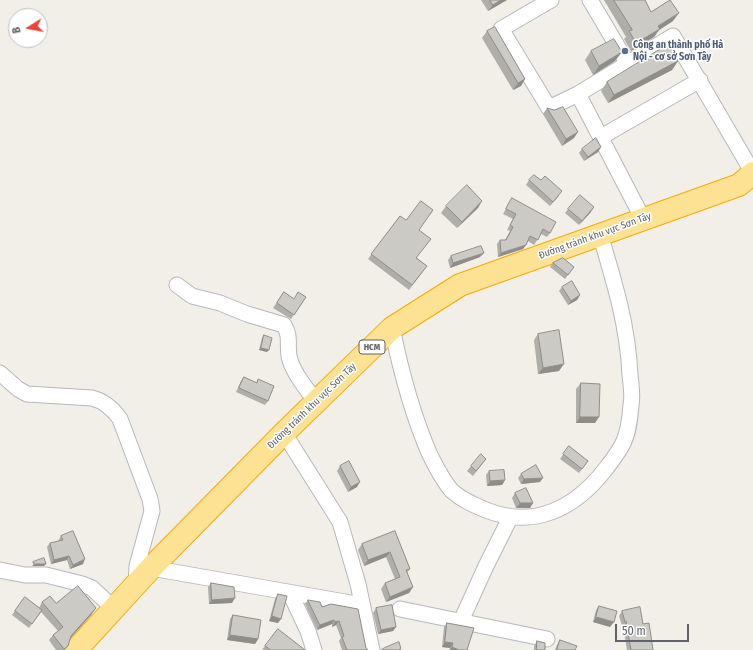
<!DOCTYPE html>
<meta charset="utf-8">
<style>
body{margin:0}
#map{position:relative;width:753px;height:650px;overflow:hidden;background:#f1efe8;font-family:"Fira Sans Condensed",sans-serif}
canvas{display:block}
.north{position:absolute;left:8px;top:8px;width:40px;height:40px;box-sizing:border-box;background:#fff;border:1px solid #bfc1c3;border-radius:50%;rotate:259deg;font-size:11px;font-weight:700;line-height:16px;text-align:center;color:#5f6368}
.north::after{content:'';display:block;margin:auto;width:14px;height:18px;background:#ea4335;clip-path:polygon(50% 0,100% 100%,50% 72%,0 100%)}
.scale{position:absolute;left:615px;top:624px;width:74px;height:18px;box-sizing:border-box;border:2px solid #5f6368;border-top:0;padding-left:5px;font-size:12px;line-height:14px;white-space:nowrap;color:#5f6368;-webkit-text-stroke:3px #fff;paint-order:stroke}
</style>
<div id="map">
<canvas width="753" height="650"></canvas>
<div class="north">B</div>
<div class="scale">50 m</div>
</div>
<script>
const ctx = document.querySelector('canvas').getContext('2d');
ctx.lineJoin = 'round';
function trace(path, color, width, dash) {
  ctx.strokeStyle = color;
  ctx.lineWidth = width;
  ctx.lineCap = dash ? 'butt' : 'round';
  ctx.setLineDash(dash || []);
  ctx.stroke(path);
}
function paint(path, color) {
  ctx.fillStyle = color;
  ctx.fill(path, 'evenodd');
}
function label(font, color, halo, rows, align = 'center') {
  ctx.font = font + ' "Fira Sans Condensed",sans-serif';
  ctx.lineWidth = 3;
  ctx.setLineDash([]);
  ctx.textBaseline = 'middle';
  ctx.strokeStyle = halo;
  ctx.fillStyle = color;
  for (const [text, x, y, turn = 0] of rows) {
    ctx.save();
    ctx.translate(x, y);
    ctx.rotate((+turn || 0) * Math.PI / 180);
    ctx.textAlign = isNaN(turn) ? turn : align;
    if (halo) ctx.strokeText(text, 0, 0);
    ctx.fillText(text, 0, 0);
    ctx.restore();
  }
}
const minor = new Path2D(`
 M 551,0 L 501,29 L 549,108 L 578,94 L 673,36 L 753,173
 M 590,0 L 628,64
 M 578,94 L 643,219
 M 601,137 L 700,80
 M 177,285 L 192,296 L 220,303 L 247,314 L 284,325 C 291,337 287,344 289,356 C 292,372 307,389 316,402
 M 392,328 C 401,372 412,414 430,455 C 436,467 443,481 452,491 C 462,500 474,505 486,510 C 533,529 574,509 604,471 C 611,462 620,451 624,441 C 629,430 630,417 631,405 C 633,396 631,385 630,375 C 628,326 614,281 600,234
 M 0,373 L 18,389 L 27,394 L 92,398 C 104,401 113,409 120,419 L 150,499 L 152,511 L 137,566 L 136,585
 M 284,433 L 340,522 L 358,584 L 372,650
 M 151,568 L 362,605
 M 0,570 L 25,575 L 46,575 L 82,584 L 92,588 L 114,609
 M 290,593 L 308,631 L 314,650
 M 400,609 L 547,639
 M 461,621 L 486,566 L 510,518`);
const highway = new Path2D(`
 M 76,650 L 151,568 L 284,433 L 392,328 L 460,285 L 739,185 L 753,173`);
const wall = new Path2D(`
 M 481,0 L 507,0 L 488,11 Z
 M 604,0 L 645,0 L 651,12 L 673,21 L 659,30 L 654,37 L 631,51 L 624,39 L 626,37 Z
 M 487,31 L 525,79 L 521,86 L 513,90 L 482,38 Z
 M 591,51 L 615,61 L 593,75 L 585,60 Z
 M 678,61 L 672,70 L 608,103 L 601,91 L 607,82 Z
 M 547,108 L 574,138 L 562,146 L 543,114 Z
 M 601,147 L 598,152 L 584,161 L 579,153 L 582,149 Z
 M 529,180 L 559,196 L 550,206 L 526,185 Z
 M 512,198 L 550,233 L 547,237 L 541,234 L 534,245 L 528,241 L 523,249 L 498,257 L 497,244 L 500,240 L 505,240 L 510,231 L 507,230 L 513,219 L 503,214 Z
 M 446,206 L 478,208 L 457,228 L 441,213 Z
 M 568,209 L 591,212 L 579,225 L 565,213 Z
 M 400,216 L 419,230 L 417,258 L 427,266 L 409,290 L 368,259 Z
 M 451,256 L 480,257 L 450,268 L 448,260 Z
 M 553,263 L 571,271 L 565,279 L 550,267 Z
 M 562,287 L 580,295 L 577,300 L 568,305 L 559,291 Z
 M 284,292 L 294,299 L 306,297 L 291,319 L 273,308 Z
 M 538,334 L 559,371 L 538,374 L 534,340 Z
 M 264,335 L 267,352 L 259,350 L 262,338 Z
 M 244,377 L 256,383 L 258,379 L 268,401 L 265,405 L 236,392 L 241,381 Z
 M 581,383 L 595,423 L 576,423 L 576,389 Z
 M 569,446 L 588,461 L 579,473 L 560,459 Z
 M 483,463 L 473,476 L 467,471 L 471,466 Z
 M 340,466 L 357,487 L 348,492 L 337,471 Z
 M 489,471 L 505,480 L 502,485 L 487,486 L 486,475 Z
 M 521,474 L 540,482 L 521,484 L 518,478 Z
 M 515,493 L 530,508 L 516,508 L 512,498 Z
 M 395,531 L 410,569 L 407,573 L 413,587 L 409,593 L 386,602 L 381,589 L 385,583 L 395,579 L 386,557 L 364,566 L 358,550 L 362,544 Z
 M 61,536 L 83,564 L 70,569 L 67,560 L 51,564 L 47,547 L 50,543 L 58,541 Z
 M 211,583 L 232,603 L 209,604 L 208,587 Z
 M 278,594 L 278,623 L 269,621 L 275,599 Z
 M 25,597 L 39,608 L 42,602 L 56,603 L 92,614 L 70,638 L 68,646 L 65,650 L 56,650 L 49,640 L 53,635 L 58,631 L 41,612 L 29,628 L 12,615 Z
 M 308,600 L 322,607 L 331,604 L 368,650 L 342,650 L 339,641 L 341,638 L 336,625 L 332,627 L 332,624 L 317,630 L 305,604 Z
 M 599,606 L 610,627 L 593,622 L 596,610 Z
 M 376,608 L 396,627 L 393,631 L 378,634 L 373,613 Z
 M 622,611 L 643,624 L 653,650 L 627,650 L 623,626 L 622,626 L 619,616 Z
 M 233,615 L 258,639 L 255,644 L 227,640 L 230,619 Z
 M 447,623 L 467,650 L 449,650 L 450,648 L 442,647 L 444,627 Z
 M 278,629 L 305,650 L 262,650 Z
 M 560,640 L 575,650 L 555,650 L 557,645 Z
 M 537,641 L 545,650 L 534,650 L 534,646 Z`);
const shadedWall = new Path2D(`
 M 501,0 L 507,0 L 488,11 L 493,5 Z
 M 679,13 L 673,21 L 659,30 L 654,37 L 631,51 L 636,43 L 658,26 Z
 M 622,52 L 615,61 L 593,75 L 599,66 Z
 M 678,61 L 672,70 L 608,103 L 614,95 Z
 M 525,79 L 521,86 L 513,90 L 518,83 Z
 M 578,132 L 574,138 L 562,146 L 566,139 Z
 M 601,147 L 598,152 L 584,161 L 588,157 Z
 M 482,201 L 478,208 L 457,228 L 462,222 Z
 M 594,207 L 591,212 L 579,225 L 582,221 Z
 M 526,245 L 523,249 L 498,257 L 501,253 Z
 M 484,253 L 480,257 L 450,268 L 453,263 Z
 M 580,295 L 577,300 L 568,305 L 571,301 Z
 M 261,348 L 269,350 L 267,352 L 259,350 Z
 M 564,364 L 559,371 L 538,374 L 543,368 Z
 M 580,417 L 599,417 L 595,423 L 576,423 Z
 M 543,478 L 540,482 L 521,484 L 524,479 Z
 M 505,480 L 502,485 L 487,486 L 490,481 Z
 M 360,482 L 357,487 L 348,492 L 351,487 Z
 M 520,503 L 533,503 L 530,508 L 516,508 Z
 M 390,552 L 386,557 L 364,566 L 368,560 Z
 M 69,556 L 67,560 L 51,564 L 54,560 Z
 M 85,559 L 83,564 L 70,569 L 73,565 Z
 M 34,564 L 46,564 L 44,566 L 32,566 Z
 M 413,587 L 409,593 L 386,602 L 390,597 Z
 M 235,598 L 232,603 L 209,604 L 212,600 Z
 M 96,608 L 92,614 L 67,642 L 71,636 Z
 M 272,616 L 281,619 L 278,623 L 269,621 Z
 M 596,617 L 614,622 L 610,627 L 593,622 Z
 M 334,620 L 332,624 L 317,630 L 320,625 Z
 M 339,621 L 336,625 L 332,627 L 335,622 Z
 M 396,627 L 393,631 L 378,634 L 381,630 Z
 M 230,635 L 258,639 L 255,644 L 227,640 Z
 M 445,642 L 453,643 L 450,648 L 442,647 Z
 M 452,647 L 459,650 L 450,650 Z`);
const building = new Path2D(`
 M 490,0 L 501,0 L 493,5 Z
 M 614,0 L 645,0 L 651,12 L 670,0 L 679,13 L 658,26 L 660,29 L 636,43 L 629,31 L 632,30 Z
 M 495,27 L 525,79 L 518,83 L 487,31 Z
 M 614,39 L 622,52 L 599,66 L 591,51 Z
 M 669,44 L 678,61 L 614,95 L 607,82 Z
 M 563,107 L 578,132 L 566,139 L 547,108 L 554,110 Z
 M 596,138 L 601,147 L 588,157 L 582,149 Z
 M 534,175 L 541,180 L 545,176 L 562,191 L 553,202 L 529,180 Z
 M 467,185 L 482,201 L 462,222 L 446,206 Z
 M 580,195 L 594,207 L 582,221 L 568,209 Z
 M 512,198 L 556,222 L 550,233 L 543,229 L 538,240 L 530,236 L 526,245 L 501,253 L 500,240 L 506,240 L 513,227 L 510,225 L 516,214 L 506,209 Z
 M 421,201 L 433,210 L 419,230 L 431,239 L 416,258 L 427,266 L 412,285 L 371,254 L 400,216 L 406,220 Z
 M 481,246 L 484,253 L 453,263 L 451,256 Z
 M 563,258 L 574,267 L 568,275 L 553,263 Z
 M 572,281 L 580,295 L 571,301 L 562,287 Z
 M 284,292 L 294,299 L 298,292 L 306,297 L 294,315 L 277,303 Z
 M 559,330 L 564,364 L 543,368 L 538,334 Z
 M 264,335 L 272,338 L 269,350 L 261,348 Z
 M 244,377 L 257,383 L 258,379 L 274,386 L 268,401 L 239,388 Z
 M 581,383 L 600,384 L 599,417 L 580,417 Z
 M 569,446 L 588,461 L 582,469 L 563,454 Z
 M 481,454 L 486,459 L 476,471 L 471,466 Z
 M 349,461 L 360,482 L 351,487 L 340,466 Z
 M 536,465 L 543,478 L 524,479 L 521,474 Z
 M 504,470 L 505,480 L 490,481 L 489,471 Z
 M 526,488 L 533,503 L 520,503 L 515,493 Z
 M 73,531 L 85,559 L 73,565 L 69,556 L 54,560 L 50,543 L 63,540 L 61,536 Z
 M 395,531 L 410,569 L 406,570 L 413,587 L 390,597 L 385,583 L 400,577 L 390,552 L 368,560 L 362,544 Z
 M 44,558 L 46,564 L 34,564 L 33,562 Z
 M 211,583 L 234,587 L 235,598 L 212,600 Z
 M 78,586 L 96,608 L 71,636 L 68,646 L 64,649 L 53,635 L 63,627 L 42,602 L 50,596 L 56,603 Z
 M 278,594 L 287,596 L 281,619 L 272,616 Z
 M 25,597 L 42,610 L 32,624 L 15,611 Z
 M 308,600 L 320,602 L 322,607 L 331,604 L 358,609 L 366,648 L 368,650 L 347,650 L 342,637 L 344,636 L 339,621 L 335,622 L 334,620 L 320,625 Z
 M 392,605 L 396,627 L 381,630 L 376,608 Z
 M 599,606 L 617,611 L 614,622 L 596,617 Z
 M 640,607 L 643,624 L 649,623 L 653,650 L 631,650 L 626,621 L 625,622 L 622,611 Z
 M 233,615 L 261,620 L 258,639 L 230,635 Z
 M 447,623 L 474,628 L 467,650 L 459,650 L 452,647 L 453,643 L 445,642 Z
 M 278,629 L 305,650 L 271,650 L 265,646 Z
 M 560,640 L 577,646 L 575,650 L 557,650 Z
 M 537,641 L 545,643 L 545,650 L 537,650 Z
 M 399,642 L 401,649 L 398,650 L 381,650 L 384,648 Z`);
const markers = [
 [625,51,4,"#5c6f8a"]
];
const shields = [
 [372,347,26]
];
const shieldNames = [
 ["HCM",372,347]
];
const serviceNames = [
 ["Công an thành phố Hà",633,45],
 ["Nội - cơ sở Sơn Tây",633,57]
];
const streetNames = [
 ["Đường tránh khu vực Sơn Tây",595,236,-20],
 ["Đường tránh khu vực Sơn Tây",312,406,-44]
];
trace(minor, '#b5b8bc', 17);
trace(highway, '#f9ab00', 24);
trace(minor, '#fff', 15);
trace(highway, '#fde293', 22);
paint(wall, '#afaea9');
paint(shadedWall, '#8f8d8a');
paint(building, '#cccac5');
trace(building, '#8f8d8a', 1);
for (const [x, y, r, color] of markers) {
  const dot = new Path2D();
  dot.arc(x, y, r, 0, 2 * Math.PI);
  ctx.fillStyle = color;
  ctx.fill(dot);
  trace(dot, '#fff', 1.5);
}
for (const [x, y, w] of shields) {
  const box = new Path2D();
  box.roundRect(x - w / 2, y - 7, w, 14, 3);
  ctx.fillStyle = '#fff';
  ctx.fill(box);
  trace(box, '#5f6368', 1);
}
label('bold 9px', '#5f6368', null, shieldNames);
label('bold 10px', '#4e5e75', '#fff', serviceNames, 'left');
label('10px', '#5f6368', '#fff', streetNames);
</script>
